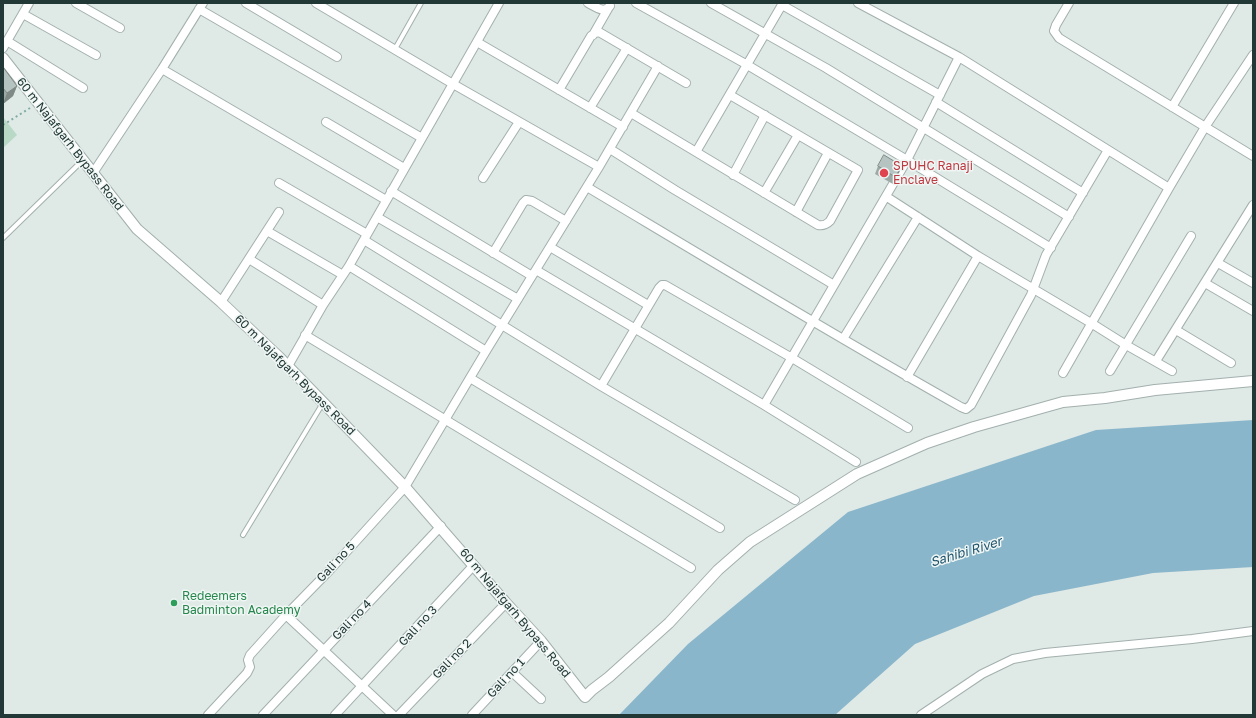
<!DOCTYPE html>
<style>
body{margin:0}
#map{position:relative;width:1256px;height:718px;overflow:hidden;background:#dfe9e6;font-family:"Golos Text",sans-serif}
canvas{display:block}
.frame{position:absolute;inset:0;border:4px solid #213836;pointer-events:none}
</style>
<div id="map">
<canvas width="1256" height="718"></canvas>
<div class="frame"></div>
</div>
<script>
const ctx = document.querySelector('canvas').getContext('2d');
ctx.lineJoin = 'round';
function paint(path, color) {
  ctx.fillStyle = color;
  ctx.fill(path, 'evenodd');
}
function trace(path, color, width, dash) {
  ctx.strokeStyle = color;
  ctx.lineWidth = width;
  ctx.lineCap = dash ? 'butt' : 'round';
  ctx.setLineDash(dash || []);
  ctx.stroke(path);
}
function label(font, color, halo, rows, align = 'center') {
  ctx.font = font + ' "Golos Text",sans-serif';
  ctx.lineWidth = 3;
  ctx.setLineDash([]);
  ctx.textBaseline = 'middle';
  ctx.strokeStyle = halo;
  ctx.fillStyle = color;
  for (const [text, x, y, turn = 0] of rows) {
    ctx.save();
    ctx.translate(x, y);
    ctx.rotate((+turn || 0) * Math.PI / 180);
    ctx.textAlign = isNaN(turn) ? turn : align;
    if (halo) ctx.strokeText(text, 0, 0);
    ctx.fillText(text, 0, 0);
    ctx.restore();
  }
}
const green = new Path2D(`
 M 3,117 L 17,135 L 3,148 Z`);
const water = new Path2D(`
 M 1253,420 L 1253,567 L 1153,573 L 1034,596 L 915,644 L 835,715 L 619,715 L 688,644 L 848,512 L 1096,430 Z`);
const path = new Path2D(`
 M 3,125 L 30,108`);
const service = new Path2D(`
 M 395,49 L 421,3
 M 3,238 L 83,160
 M 243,535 L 323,403`);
const minor = new Path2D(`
 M 76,3 L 120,28
 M 246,3 L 337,57
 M 316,3 L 453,84 L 599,167
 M 588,3 C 596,7 604,14 610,6
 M 636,3 L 744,63 L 907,160 L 1051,248
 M 711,3 L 826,68 L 1069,217
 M 858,3 L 959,57 L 1169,188
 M 1069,3 L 1056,25 L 1054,31 L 1059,38 L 1253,156
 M 782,5 L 940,95
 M 199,9 L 422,138
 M 23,14 L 96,55
 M 593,35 L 609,7
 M 7,41 L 83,88
 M 477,42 L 623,127
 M 3,48 L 29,3
 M 162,69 L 386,200
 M 559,90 L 591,36 L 595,33 L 599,32 L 686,83
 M 936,102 L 1083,193
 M 1172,107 L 1234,3
 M 590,108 L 627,48
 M 631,113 L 818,225 C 823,226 826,225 830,221 L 858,170 L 730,95
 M 326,122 L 404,168
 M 610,149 L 675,190 L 834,285
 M 696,152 L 783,3
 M 93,173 L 162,69 L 203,3
 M 733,175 L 765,115
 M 483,178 L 519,122
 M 279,183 L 367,234
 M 587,187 C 711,261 835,336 961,407 L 966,409 L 971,405 L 1031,295 L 1046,255 L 1108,150
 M 391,191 L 532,276
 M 764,193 L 798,135
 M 887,197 L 978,256 L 1091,323 L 1126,345 L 1172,371
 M 796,212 L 828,153
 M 377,217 L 518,299
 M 267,231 L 343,275
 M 364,240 L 601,386 L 795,500
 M 550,247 L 648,305
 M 493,253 L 523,203 L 526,200 L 532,201 L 566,221
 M 249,259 L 323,305
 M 1218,263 L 1253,283
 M 349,266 L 486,351
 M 536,270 L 764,405 L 856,462
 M 1205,283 L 1253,311
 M 221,302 L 279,212
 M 1176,330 L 1231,363
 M 305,335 L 691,568
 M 843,339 L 918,217
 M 1156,361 L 1253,205
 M 288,366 L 323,305 L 349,266 L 499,3
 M 1110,371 L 1191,236
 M 1063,373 L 1169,188 L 1205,127 L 1253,55
 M 907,377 L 978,256
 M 470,378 L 720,528
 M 601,386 L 659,288 L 662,285 L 665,285 L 792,358 L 908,428
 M 764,405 L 907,160 L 959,57
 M 286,615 L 393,715
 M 512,672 L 541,699
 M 208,715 L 247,673 L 250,667 L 248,660 L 250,655 L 286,615 L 329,571 L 405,487 L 486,351 L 599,167 L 658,66
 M 263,715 L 441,526
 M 335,715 L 474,565
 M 399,715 L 506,603
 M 472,715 L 541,641
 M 921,715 L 982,674 L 1013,659 L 1045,653 L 1192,639 L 1253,631`);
const tertiary = new Path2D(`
 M 3,58 L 137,229 L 221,302 L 279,357 L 405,487 L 506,603 L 541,641 L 585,697 L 592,690 L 609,677 L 669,623 L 718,570 L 750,542 L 857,474 L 927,443 L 974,427 L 1063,402 L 1105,398 L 1155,390 L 1253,381`);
const wall = new Path2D(`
 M 3,67 L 17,86 L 13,96 L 3,104 Z
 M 878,166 L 899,173 L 893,184 L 875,174 Z`);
const shadedWall = new Path2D(`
 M 17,86 L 13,96 L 3,104 L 7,93 Z
 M 902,166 L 899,173 L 893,184 L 895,177 Z`);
const building = new Path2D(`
 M 3,67 L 17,86 L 7,93 L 3,88 Z
 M 884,155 L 902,166 L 895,177 L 878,166 Z`);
const markers = [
 [884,173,5,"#e0444e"],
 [174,603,4,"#2e9e5b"]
];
const streetNames = [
 ["60 m Najafgarh Bypass Road",70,144,52],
 ["60 m Najafgarh Bypass Road",295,375,45],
 ["Gali no 5",336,562,-47],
 ["60 m Najafgarh Bypass Road",515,613,50],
 ["Gali no 4",352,620,-46],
 ["Gali no 3",418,626,-47],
 ["Gali no 2",452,659,-46],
 ["Gali no 1",506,678,-47]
];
const healthNames = [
 ["SPUHC Ranaji",893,166],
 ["Enclave",893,180]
];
const leisureNames = [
 ["Redeemers",182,596],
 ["Badminton Academy",182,610]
];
const waterNames = [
 ["Sahibi River",966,552,-17]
];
paint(green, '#b9d9c7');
paint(water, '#8ab6cb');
trace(service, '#a2b0ae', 6);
trace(minor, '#a2b0ae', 10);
trace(tertiary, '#a2b0ae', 12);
trace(path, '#82aba5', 2, [2, 3]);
trace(service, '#fff', 4);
trace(minor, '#fff', 8);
trace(tertiary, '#fff', 10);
paint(wall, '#9ca9a5');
paint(shadedWall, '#7f8986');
paint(building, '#b5c4c0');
trace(building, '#7f8986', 1);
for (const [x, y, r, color] of markers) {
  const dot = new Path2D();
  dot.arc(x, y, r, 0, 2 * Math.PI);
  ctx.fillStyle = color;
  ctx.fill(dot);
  trace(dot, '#eff6f4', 1.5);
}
label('12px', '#213836', '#eff6f4', streetNames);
label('12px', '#be3a42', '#eff6f4', healthNames, 'left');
label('12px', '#27864d', '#eff6f4', leisureNames, 'left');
label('italic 13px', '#20556f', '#eff6f4', waterNames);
</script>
